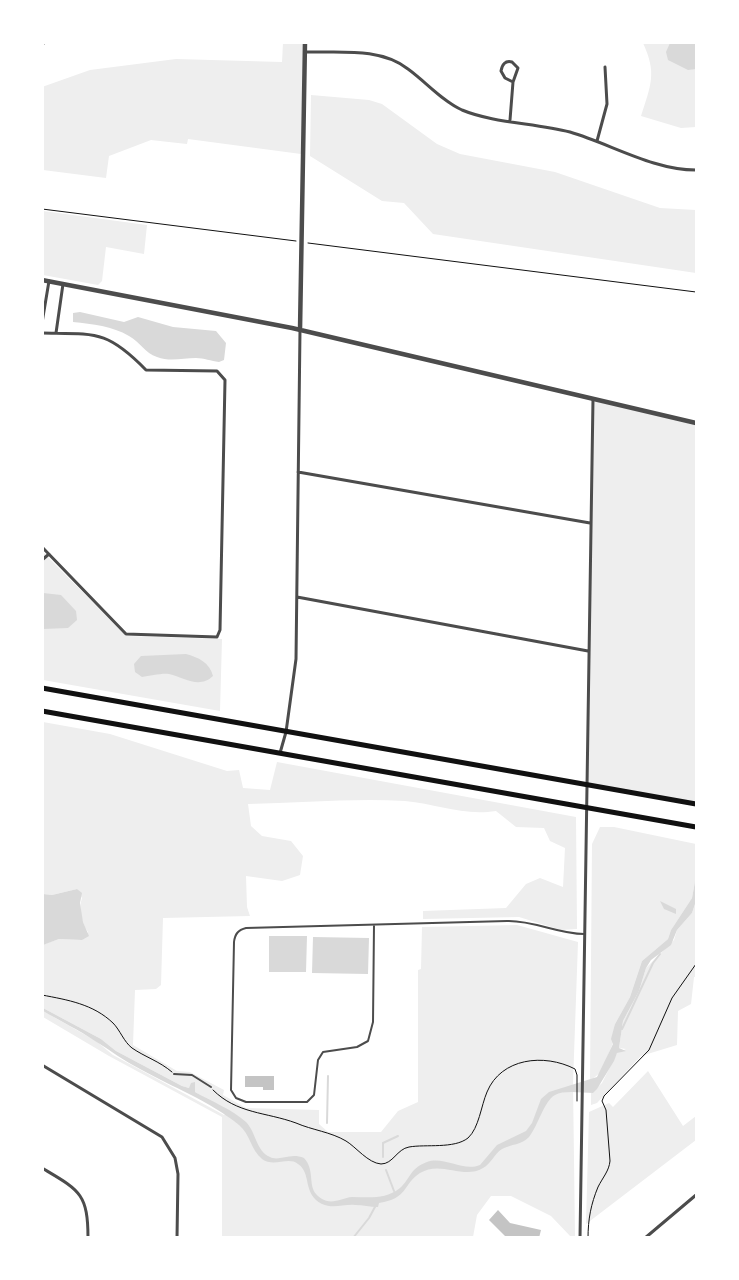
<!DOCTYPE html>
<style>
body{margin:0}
#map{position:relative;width:739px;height:1280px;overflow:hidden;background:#fff;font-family:"Roboto Condensed",sans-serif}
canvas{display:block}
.frame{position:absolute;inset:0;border:44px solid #fff;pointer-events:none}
</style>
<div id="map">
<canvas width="739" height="1280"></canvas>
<div class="frame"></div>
</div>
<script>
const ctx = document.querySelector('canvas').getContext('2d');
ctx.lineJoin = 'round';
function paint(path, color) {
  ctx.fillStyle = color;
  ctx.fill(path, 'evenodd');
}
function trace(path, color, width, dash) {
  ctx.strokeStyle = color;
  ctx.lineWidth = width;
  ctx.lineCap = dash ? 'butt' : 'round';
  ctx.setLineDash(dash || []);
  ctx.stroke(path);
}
const green = new Path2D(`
 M 283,43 L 303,43 L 301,154 L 188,139 L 187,144 L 151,140 L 109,156 L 106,178 L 43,170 L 42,87 L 90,70 L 176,59 L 282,62 Z
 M 643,43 L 696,43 L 696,127 L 681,128 L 641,116 C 651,85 657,73 643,43 Z
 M 311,95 L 369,100 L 382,104 L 437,144 L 460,154 L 555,172 L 660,208 L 696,210 L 696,273 L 433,234 L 404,203 L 382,201 L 310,156 Z
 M 43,211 L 147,225 L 144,254 L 106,247 L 102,281 L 98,285 L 43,275 Z
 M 592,398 L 696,423 L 696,802 L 588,783 Z
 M 42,551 L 126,636 L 222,639 L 220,711 L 43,680 Z
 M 43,722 L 110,734 L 227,771 L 239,770 L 243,788 L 270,790 L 277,762 L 576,817 L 577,929 L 561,930 L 519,917 L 423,919 L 423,911 L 506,908 L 526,884 L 540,878 L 563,887 L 565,848 L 550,841 L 544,828 L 516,827 L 496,811 C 462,816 438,804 405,801 C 353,798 300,803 248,804 L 251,826 L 262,836 L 291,841 L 303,856 L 300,875 L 282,881 L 246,876 L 247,907 L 250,916 L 163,918 L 161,985 L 156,989 L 135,990 L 133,1045 L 177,1071 L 190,1072 L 224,1090 L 223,1095 L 246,1108 L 319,1110 L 319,1124 L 328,1132 L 381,1132 L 398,1111 L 418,1102 L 418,970 L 421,969 L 422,927 L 517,925 L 578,942 L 573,1083 L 575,1237 L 571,1237 L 551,1216 L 511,1196 L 491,1196 L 477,1215 L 473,1237 L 222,1237 L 222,1117 L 109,1056 L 43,1017 L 43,1011 L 96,1041 L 113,1055 L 224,1115 L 228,1112 L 195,1092 L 192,1085 L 189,1088 L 182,1086 L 116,1051 L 101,1039 L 43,1008 L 42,945 L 59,939 L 82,940 L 88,932 C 82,924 78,908 82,898 L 77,889 L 52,895 L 43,894 Z
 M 600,827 L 614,827 L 696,844 L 696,876 L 692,898 L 671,930 L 668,939 L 642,961 L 630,997 L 615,1024 L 613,1043 L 601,1072 L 590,1081 L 592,844 Z
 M 696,901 L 696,977 L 694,977 L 691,1004 L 678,1011 L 677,1045 L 641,1056 L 597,1103 L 591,1105 L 591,1093 L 602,1083 L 617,1053 L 626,1049 L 619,1048 L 623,1021 L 639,991 L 646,968 L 674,940 L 677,930 L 692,913 Z
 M 648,1071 L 683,1126 L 696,1116 L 696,1140 L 586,1224 L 589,1112 L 609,1103 L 613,1107 Z`);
const water = new Path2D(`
 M 670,43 L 696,43 L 696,69 L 688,70 L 668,60 L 666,52 Z
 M 80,312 L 124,322 L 138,317 L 173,327 L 216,331 L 226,343 L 224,360 L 219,362 C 211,361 204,358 196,358 C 183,358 170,362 157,357 C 145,353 140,342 129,336 C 112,326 93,324 73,322 L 73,313 Z
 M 43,593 L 61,595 L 76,611 L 77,620 L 68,628 L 43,629 Z
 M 186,654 C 198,657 210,663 213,676 C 199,689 185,678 169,674 C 162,673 150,676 142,677 L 135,672 L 134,664 L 141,656 Z
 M 696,876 L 696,901 L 692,913 L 677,930 L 671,945 L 651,960 L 646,968 L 639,991 L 623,1021 L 619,1048 L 626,1051 L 617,1053 L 614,1061 L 597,1089 L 593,1093 C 582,1093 564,1090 555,1095 C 544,1101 538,1126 529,1137 C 522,1145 511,1144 502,1149 C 494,1154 491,1164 483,1168 C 463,1180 441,1160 420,1173 C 402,1185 409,1198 379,1203 L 378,1207 C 370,1207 363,1205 355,1205 C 344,1204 333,1209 322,1204 C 302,1194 312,1173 298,1164 C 288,1156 274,1168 262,1159 C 251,1150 250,1134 239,1125 C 210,1101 172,1087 140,1069 C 124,1061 110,1050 95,1041 C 79,1030 60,1021 43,1011 L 43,1008 L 101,1039 L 116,1051 L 182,1086 L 189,1088 L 191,1083 L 195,1082 L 195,1092 C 211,1101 233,1110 246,1122 C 256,1132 256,1151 270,1157 C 279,1162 290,1152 304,1158 C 315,1170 308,1185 316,1194 C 329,1208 340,1198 352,1197 C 368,1197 385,1200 400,1188 C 411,1178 410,1168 427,1162 C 444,1156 463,1172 480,1165 L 497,1145 L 526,1131 L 532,1123 L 541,1099 L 549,1092 L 597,1077 L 613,1044 L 611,1039 L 615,1024 L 630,997 L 642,961 L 668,939 L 671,930 L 692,898 Z
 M 77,889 L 82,893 L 80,903 L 83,922 L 89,936 L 82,940 L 59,939 L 43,945 L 43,894 L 52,895 Z
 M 660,901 L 676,909 L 676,914 L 664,909 Z
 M 269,936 L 307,936 L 306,972 L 269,972 Z
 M 313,937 L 369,938 L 368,974 L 312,973 Z`);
const stream = new Path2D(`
 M 622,1029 L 653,963 L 660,954
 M 327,1123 L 328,1076
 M 383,1157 L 383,1143 L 398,1136
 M 386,1170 L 394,1191
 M 353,1238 L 369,1218 L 376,1205`);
const building = new Path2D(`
 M 245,1076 L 274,1076 L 274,1090 L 263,1090 L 263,1087 L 245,1087 Z
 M 498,1210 L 510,1223 L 541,1230 L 539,1238 L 507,1238 L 489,1220 Z`);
const path = new Path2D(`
 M 42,209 L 296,241
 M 308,243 L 696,292
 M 42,995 C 68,1000 93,1004 113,1023 C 120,1030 124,1042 132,1048 C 145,1057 159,1061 172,1072
 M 213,1090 C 237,1114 266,1112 296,1123 C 312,1130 331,1132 346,1141 C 356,1147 368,1163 381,1164 C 393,1164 397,1149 409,1147 C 426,1144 454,1149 468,1138 C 479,1128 481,1106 487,1092 C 501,1058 544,1053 575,1069 L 577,1075 L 577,1101
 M 588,1238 C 588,1219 591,1204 598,1187 C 603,1177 609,1171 610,1161 L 606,1110 L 602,1101 L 604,1096 L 649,1050 L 672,998 L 696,964`);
const service = new Path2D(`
 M 374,925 L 373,1022 L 368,1041 L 357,1047 L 323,1052 L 318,1060 L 314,1095 L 307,1102 L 246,1102 L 236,1098 L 231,1090 L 234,942 C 235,934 238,930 246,928 C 333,926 420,923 507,921 C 533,920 558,934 584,934
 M 174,1074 L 192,1075 L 211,1087`);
const minor = new Path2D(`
 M 42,44 L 46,42
 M 305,52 C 339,53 380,47 408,69 C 426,82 442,101 462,110 C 493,123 536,123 570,132 C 611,144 653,170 696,170
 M 510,120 L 513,82 L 518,68 L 512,62 C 505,60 502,65 501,71 L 505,78 L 513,82
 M 597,141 L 607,104 L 605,67
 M 42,323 L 49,281
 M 42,333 C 96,334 107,330 146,370 L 217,371 L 225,380 L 220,630 L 217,637 L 126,634 L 42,547
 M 56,333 L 63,284
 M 298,472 L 590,523
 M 42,560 L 49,554
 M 297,597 L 588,651
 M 280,753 L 286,732 L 296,659 L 300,330
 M 42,1065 L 162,1137 L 175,1158 L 178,1174 L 177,1238
 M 42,1168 C 79,1190 88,1193 88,1238
 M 580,1238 L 593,399
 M 645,1238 L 696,1195`);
const tertiary = new Path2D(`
 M 42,280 L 292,328 L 696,423
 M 300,330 L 305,42`);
const primary = new Path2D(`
 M 42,688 L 696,804
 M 42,711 L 696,827`);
paint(green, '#eee');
paint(water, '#d9d9d9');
trace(stream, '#d9d9d9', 2);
paint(building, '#c4c4c4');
trace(path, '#111', 1);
trace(service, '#4c4c4c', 2);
trace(minor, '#4c4c4c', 3);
trace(tertiary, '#4c4c4c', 4.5);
trace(primary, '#111', 5);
</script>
